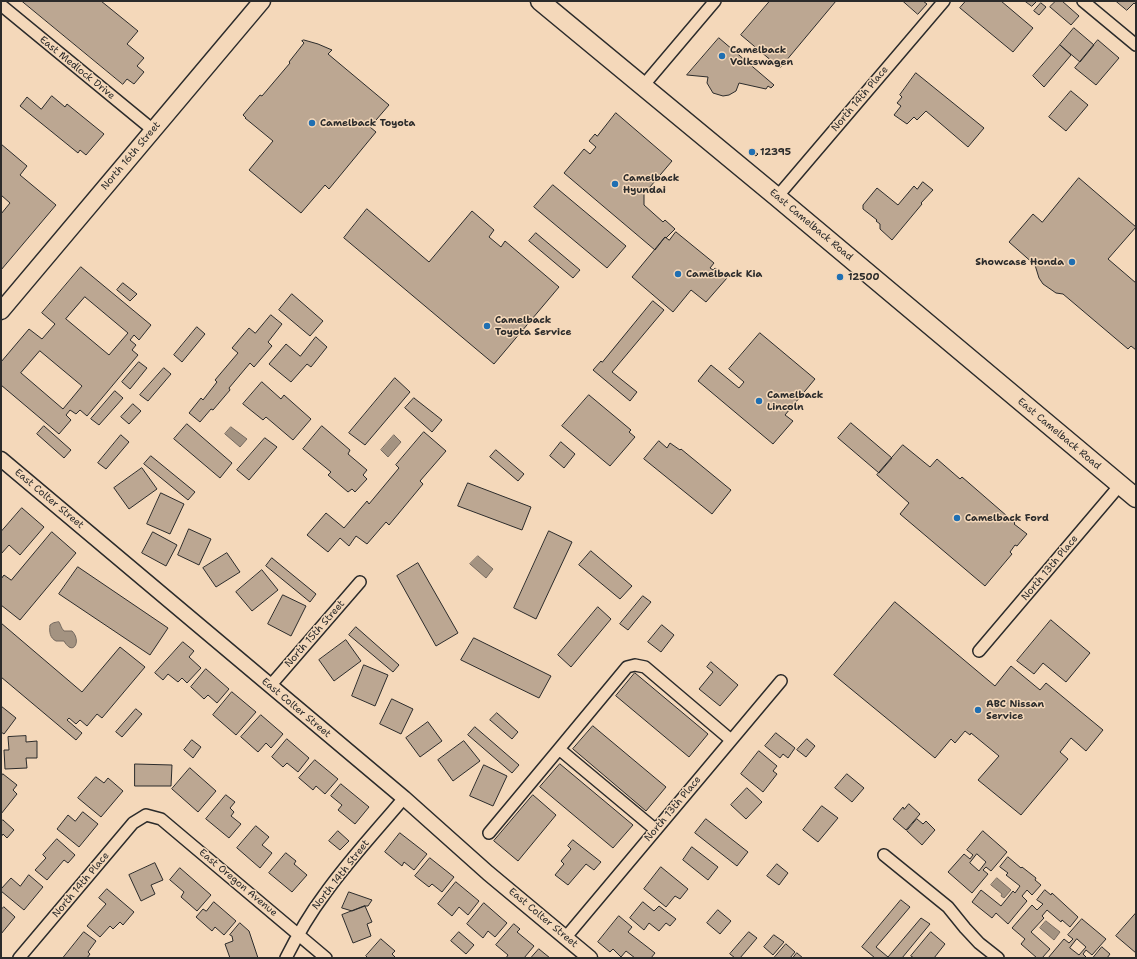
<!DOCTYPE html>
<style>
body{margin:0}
#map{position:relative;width:1137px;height:959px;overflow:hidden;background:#f4d8ba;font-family:"Shantell Sans",sans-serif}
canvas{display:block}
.frame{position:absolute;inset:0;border:2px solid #2b2b2b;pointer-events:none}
</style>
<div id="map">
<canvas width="1137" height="959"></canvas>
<div class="frame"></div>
</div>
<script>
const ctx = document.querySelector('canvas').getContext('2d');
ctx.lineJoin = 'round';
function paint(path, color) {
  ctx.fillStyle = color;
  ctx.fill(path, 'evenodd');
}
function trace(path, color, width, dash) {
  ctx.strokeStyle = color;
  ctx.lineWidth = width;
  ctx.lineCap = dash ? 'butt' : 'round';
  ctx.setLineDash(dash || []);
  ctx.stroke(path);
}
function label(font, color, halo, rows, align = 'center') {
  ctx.font = font + ' "Shantell Sans",sans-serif';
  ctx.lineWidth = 3;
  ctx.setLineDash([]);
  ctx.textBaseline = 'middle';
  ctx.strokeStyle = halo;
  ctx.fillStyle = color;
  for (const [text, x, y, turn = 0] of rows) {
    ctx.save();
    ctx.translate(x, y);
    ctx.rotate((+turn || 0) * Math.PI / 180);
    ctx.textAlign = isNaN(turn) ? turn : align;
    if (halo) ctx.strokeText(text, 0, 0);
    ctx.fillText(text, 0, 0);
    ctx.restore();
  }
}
const water = new Path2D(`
 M 231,427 L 247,439 L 240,447 L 225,434 Z
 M 394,435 L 401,442 L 388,457 L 381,450 Z
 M 478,556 L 493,569 L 486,578 L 470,564 Z
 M 59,622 C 61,625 61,628 64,631 L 72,631 C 82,641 73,657 64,641 L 56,641 C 50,638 49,632 50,625 L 53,623 Z
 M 997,878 L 1011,890 L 1004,898 L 1001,896 L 1002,894 L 991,885 Z
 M 1046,921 L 1060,932 L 1054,940 L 1040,928 Z`);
const building = new Path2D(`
 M 22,1 L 101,1 L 138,31 L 127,44 L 144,58 L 137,66 L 144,72 L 134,84 L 127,79 L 123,84 Z
 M 770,1 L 836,1 L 780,68 L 741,35 Z
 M 903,1 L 923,1 L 927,4 L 918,14 Z
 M 966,1 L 1001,1 L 1033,28 L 1013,52 L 960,8 Z
 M 1025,1 L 1035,1 L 1036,2 L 1032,6 Z
 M 1056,1 L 1062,1 L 1079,16 L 1071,25 L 1050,7 Z
 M 1116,1 L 1136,1 L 1136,5 L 1134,3 L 1127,10 Z
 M 1041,3 L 1046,7 L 1039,15 L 1034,11 Z
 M 1074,28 L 1094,45 L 1080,62 L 1060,45 Z
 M 719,38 L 774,85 L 771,88 L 768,86 L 766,89 L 739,83 L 736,91 L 729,95 L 723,96 L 713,93 L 707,83 L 708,77 L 687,75 Z
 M 304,40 L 318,44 L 332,50 L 328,54 L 389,105 L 370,127 L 376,132 L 329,189 L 325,185 L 301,213 L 249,170 L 273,141 L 245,118 L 246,118 L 243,115 L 260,95 L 262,96 L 290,63 L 289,62 L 304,43 L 302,41 Z
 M 1098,40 L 1119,58 L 1096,85 L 1075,68 Z
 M 1060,45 L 1071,55 L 1044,87 L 1033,76 Z
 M 916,73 L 984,128 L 968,147 L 926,111 L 917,120 L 914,117 L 907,124 L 894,115 L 901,106 L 897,103 L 902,97 L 900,95 Z
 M 1071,91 L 1088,105 L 1066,131 L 1049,117 Z
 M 52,96 L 65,107 L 67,104 L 104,134 L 86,155 L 80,150 L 78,153 L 20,106 L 27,97 L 41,109 Z
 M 616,113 L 672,161 L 644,194 L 644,205 L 663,222 L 665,220 L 675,229 L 666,238 L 665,237 L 655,250 L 564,173 L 584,149 L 590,154 L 596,147 L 589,141 L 595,134 L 597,136 Z
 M 1,144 L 27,166 L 20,175 L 56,205 L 1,270 L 1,214 L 10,203 L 1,195 Z
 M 752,150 L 758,154 L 756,156 L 750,152 Z
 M 1079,178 L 1136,227 L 1108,259 L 1136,283 L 1136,350 L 1131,346 L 1128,349 L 1063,294 L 1056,293 L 1043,284 L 1039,278 L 1035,265 L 1009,242 L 1033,214 L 1042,222 Z
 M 923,182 L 933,190 L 921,203 L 922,204 L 892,240 L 880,229 L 880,224 L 876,221 L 877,220 L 863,209 L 863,205 L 877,188 L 898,205 L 914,186 L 917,189 Z
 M 553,185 L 626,246 L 607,268 L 534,207 Z
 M 367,209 L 429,262 L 472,211 L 494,230 L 489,237 L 501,247 L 505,241 L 559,287 L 494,364 L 344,238 Z
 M 676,232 L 714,263 L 710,268 L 713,270 L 715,268 L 727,278 L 706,302 L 691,290 L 673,312 L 632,277 L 665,237 L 669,240 Z
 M 536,233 L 580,270 L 573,278 L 529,241 Z
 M 81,267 L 151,325 L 139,340 L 134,335 L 130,340 L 136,345 L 132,350 L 138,355 L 87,416 L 80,410 L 76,414 L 70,410 L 66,415 L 71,420 L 59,434 L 1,385 L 1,362 L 29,329 L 42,339 L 55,324 L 42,313 ZM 85,297 L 128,333 L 109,355 L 66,319 ZM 40,351 L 82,386 L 63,409 L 21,373 Z
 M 123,283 L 137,294 L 130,301 L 117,290 Z
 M 292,294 L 323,321 L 310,336 L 279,310 Z
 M 653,301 L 664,310 L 612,372 L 637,392 L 630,401 L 593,370 L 601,361 L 602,362 Z
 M 271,315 L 282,324 L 268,342 L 272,346 L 254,367 L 250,363 L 229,388 L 230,390 L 213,410 L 211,409 L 200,422 L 189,413 L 201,398 L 203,400 L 217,382 L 215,380 L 238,353 L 232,348 L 249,328 L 255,333 Z
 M 197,327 L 205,334 L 182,362 L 174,355 Z
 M 760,333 L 815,379 L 785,415 L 793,421 L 773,444 L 698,381 L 711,365 L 739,388 L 744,382 L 729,369 Z
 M 316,337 L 327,347 L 311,367 L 307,364 L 291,382 L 269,364 L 286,344 L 300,356 Z
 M 139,362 L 147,368 L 130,389 L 122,382 Z
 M 164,368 L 171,374 L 148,401 L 140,395 Z
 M 395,378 L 410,392 L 365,445 L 349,433 Z
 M 262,382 L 281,399 L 284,395 L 311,419 L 293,440 L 266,417 L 263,420 L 243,404 Z
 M 115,391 L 123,398 L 99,425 L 91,419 Z
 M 589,395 L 631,430 L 629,432 L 635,437 L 610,466 L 562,426 Z
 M 414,398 L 442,420 L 432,432 L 405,408 Z
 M 133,404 L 141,411 L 129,424 L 121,417 Z
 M 851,423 L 892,458 L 879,473 L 838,438 Z
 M 187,424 L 232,463 L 220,478 L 174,439 Z
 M 44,426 L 71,450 L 64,458 L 37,434 Z
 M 322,426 L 350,450 L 348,454 L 367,470 L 363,475 L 367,479 L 355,492 L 352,489 L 348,492 L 328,475 L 331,472 L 303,449 Z
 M 424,432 L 446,451 L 420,481 L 423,484 L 389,525 L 386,522 L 367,544 L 356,536 L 349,546 L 340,538 L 328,552 L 307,535 L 326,513 L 344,528 L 367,501 L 369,504 L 399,468 L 396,465 Z
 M 121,435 L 129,442 L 106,469 L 98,463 Z
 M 265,438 L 277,447 L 249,480 L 237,470 Z
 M 659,441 L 667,448 L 670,443 L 680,450 L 681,449 L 731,490 L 712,514 L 644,459 Z
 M 561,442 L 575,454 L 564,468 L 550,456 Z
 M 903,445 L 930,467 L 937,459 L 960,479 L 962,477 L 1015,523 L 1014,524 L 1027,534 L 1017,546 L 1015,545 L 1010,552 L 1012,554 L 985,586 L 900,514 L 909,503 L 877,475 Z
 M 496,450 L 524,474 L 518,481 L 490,457 Z
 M 151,456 L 195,492 L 188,500 L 144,464 Z
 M 142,468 L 157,489 L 129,509 L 114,488 Z
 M 468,483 L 531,507 L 522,530 L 458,506 Z
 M 161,493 L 184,504 L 170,534 L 147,524 Z
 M 22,508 L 44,527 L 20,555 L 9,545 L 1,554 L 1,532 Z
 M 189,529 L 211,539 L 199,565 L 178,555 Z
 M 549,531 L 572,542 L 536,619 L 514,608 Z
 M 52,532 L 76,553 L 20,620 L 1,605 L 1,579 L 4,575 L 11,580 Z
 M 153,532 L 177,545 L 166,566 L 142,553 Z
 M 591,551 L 632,586 L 620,599 L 579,565 Z
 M 227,553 L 240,572 L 216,587 L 203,568 Z
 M 272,558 L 316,594 L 310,602 L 266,566 Z
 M 418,563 L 458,633 L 436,646 L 397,576 Z
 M 78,567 L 168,628 L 150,655 L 59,594 Z
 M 262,570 L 278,590 L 252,611 L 236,592 Z
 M 283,595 L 306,606 L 291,636 L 268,624 Z
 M 643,596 L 651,602 L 628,630 L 620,624 Z
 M 895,602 L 995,686 L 1011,666 L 1040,690 L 1046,683 L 1103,730 L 1086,751 L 1071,738 L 1060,752 L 1068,759 L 1021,815 L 978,780 L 999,756 L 971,733 L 970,735 L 965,731 L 955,743 L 951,739 L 935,758 L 834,675 Z
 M 598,607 L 611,619 L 571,667 L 558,655 Z
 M 1051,620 L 1090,653 L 1066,682 L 1043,663 L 1034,674 L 1017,661 Z
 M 1,623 L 82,692 L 120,647 L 145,667 L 102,718 L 97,714 L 87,726 L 80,720 L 76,724 L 69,718 L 67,720 L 82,733 L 76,740 L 1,677 Z
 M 662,625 L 674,635 L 661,652 L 648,642 Z
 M 356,627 L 399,665 L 393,672 L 349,635 Z
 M 474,638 L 551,676 L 539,698 L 461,660 Z
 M 346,640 L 361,661 L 334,681 L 319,660 Z
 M 183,642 L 194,651 L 189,657 L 201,668 L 187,683 L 182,678 L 178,682 L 168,674 L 163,680 L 155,673 Z
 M 711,662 L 738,685 L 720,706 L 699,689 L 713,672 L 707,667 Z
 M 364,665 L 388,675 L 375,706 L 352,696 Z
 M 206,669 L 229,689 L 217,703 L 208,695 L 204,699 L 191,687 Z
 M 635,673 L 708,734 L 689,757 L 616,696 Z
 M 232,692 L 256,712 L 236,735 L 213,715 Z
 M 392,699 L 413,709 L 401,734 L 380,724 Z
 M 1,706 L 16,718 L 4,734 L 1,732 Z
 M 136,709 L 142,714 L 122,737 L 116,732 Z
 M 497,713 L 518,732 L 512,739 L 490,720 Z
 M 261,715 L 283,734 L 271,748 L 266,743 L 258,752 L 241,737 Z
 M 428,722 L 442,741 L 420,757 L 406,738 Z
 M 593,726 L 666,787 L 646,811 L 573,749 Z
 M 475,727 L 519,765 L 512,773 L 468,735 Z
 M 776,733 L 795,748 L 788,758 L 783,754 L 780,758 L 765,746 Z
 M 26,736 L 26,742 L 37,741 L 37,758 L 26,758 L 27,768 L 5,769 L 4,750 L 9,750 L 8,737 Z
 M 287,739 L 309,758 L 298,772 L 287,763 L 283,767 L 272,757 Z
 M 807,739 L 815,746 L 806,757 L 797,750 Z
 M 192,740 L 201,747 L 193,758 L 184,750 Z
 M 464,741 L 480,761 L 453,781 L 438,760 Z
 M 759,751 L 777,766 L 773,771 L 777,774 L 763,792 L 741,774 Z
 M 315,760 L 338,779 L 325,794 L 316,786 L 313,790 L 299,778 Z
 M 135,764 L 172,765 L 171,786 L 135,786 Z
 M 560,764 L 633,825 L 613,848 L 540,787 Z
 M 484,765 L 507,776 L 493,806 L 470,796 Z
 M 190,768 L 216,791 L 198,812 L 172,789 Z
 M 3,774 L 17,785 L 13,790 L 17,794 L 1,814 L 1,777 Z
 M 847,774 L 864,788 L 852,802 L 835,788 Z
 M 96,777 L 104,783 L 108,778 L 123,791 L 101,817 L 78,798 Z
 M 341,784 L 369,807 L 355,824 L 338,810 L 342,805 L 331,796 Z
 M 747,788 L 762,802 L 746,819 L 731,805 Z
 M 226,795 L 235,802 L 230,808 L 234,812 L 231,816 L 241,824 L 229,838 L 206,819 Z
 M 533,795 L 556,815 L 518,861 L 494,841 Z
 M 909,804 L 920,814 L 906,830 L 893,819 L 903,807 L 904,809 Z
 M 822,806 L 838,818 L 818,842 L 803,830 Z
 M 83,812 L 98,824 L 79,847 L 57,829 L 68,815 L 75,821 Z
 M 706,819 L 748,852 L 737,866 L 695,833 Z
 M 917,819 L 923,824 L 926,821 L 935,830 L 922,845 L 907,831 Z
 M 3,820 L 14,830 L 7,838 L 3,834 L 1,837 L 1,822 Z
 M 256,826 L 269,837 L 262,845 L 272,853 L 260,868 L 237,848 Z
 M 338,831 L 349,841 L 340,850 L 329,841 Z
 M 983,831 L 1007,852 L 991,871 L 986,867 L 983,870 L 988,874 L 972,893 L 948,872 L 964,854 L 970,859 L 973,855 L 967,850 ZM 977,854 L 986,862 L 979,871 L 970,863 Z
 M 400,833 L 427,854 L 414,870 L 404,862 L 402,866 L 385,852 Z
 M 57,839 L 75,855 L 68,863 L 64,860 L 47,880 L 35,870 L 46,858 L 43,855 Z
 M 573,840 L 601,862 L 594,870 L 586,864 L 568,885 L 555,875 L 564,864 L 561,861 L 571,849 L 568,846 Z
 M 692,847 L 718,867 L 708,880 L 683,860 Z
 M 286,853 L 296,861 L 294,864 L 307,875 L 292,892 L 269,873 Z
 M 1008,857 L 1021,868 L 1022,867 L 1036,878 L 1035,880 L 1041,885 L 1032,895 L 1027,890 L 1022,896 L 1027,901 L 1008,924 L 996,913 L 992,918 L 972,902 L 981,890 L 1001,906 L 1013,891 L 1015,893 L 1020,886 L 1006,875 L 1008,873 L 1000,867 Z
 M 430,858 L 454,877 L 442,892 L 432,884 L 429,887 L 415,876 Z
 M 155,863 L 163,880 L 151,885 L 155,894 L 141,901 L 129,875 Z
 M 777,864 L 788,873 L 779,885 L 767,876 Z
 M 661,867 L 688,889 L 680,899 L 675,896 L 666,907 L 644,889 Z
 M 180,868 L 211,895 L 197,911 L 181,897 L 184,892 L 170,880 Z
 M 29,875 L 43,887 L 24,910 L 1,891 L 1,889 L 11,878 L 20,886 Z
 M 456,882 L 479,901 L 468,915 L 459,907 L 452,916 L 438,904 Z
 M 107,889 L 134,912 L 123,925 L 120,922 L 113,929 L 110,926 L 100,937 L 87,926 L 106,904 L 99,898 Z
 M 1045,890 L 1051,895 L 1052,893 L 1078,917 L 1070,927 L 1062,920 L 1061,922 L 1047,910 L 1042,916 L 1044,918 L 1031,932 L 1050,949 L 1042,958 L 1037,958 L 1021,944 L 1025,939 L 1012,928 L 1032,905 L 1037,910 L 1043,904 L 1037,900 Z
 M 349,892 L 372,900 L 368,906 L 365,906 L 352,911 L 342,908 Z
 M 901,900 L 910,907 L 876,947 L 888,957 L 921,918 L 930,924 L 902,958 L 875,958 L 862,947 Z
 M 214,902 L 236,921 L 224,935 L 215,927 L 212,931 L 196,917 L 203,909 L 206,911 Z
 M 643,902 L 654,911 L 659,906 L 676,919 L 670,926 L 666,923 L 659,931 L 649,923 L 644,930 L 630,918 Z
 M 484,903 L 507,923 L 495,937 L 488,931 L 483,938 L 467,924 Z
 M 365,906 L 372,922 L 367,924 L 371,936 L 353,943 L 342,915 Z
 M 4,907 L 15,917 L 1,934 L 1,910 Z
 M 718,910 L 731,921 L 720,934 L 707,923 Z
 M 1136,913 L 1136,953 L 1116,936 Z
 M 619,916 L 632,927 L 628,932 L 655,953 L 651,958 L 635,958 L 626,951 L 621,957 L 613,949 L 610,952 L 598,942 Z
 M 1082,919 L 1106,939 L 1092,955 L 1086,950 L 1083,954 L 1087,958 L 1048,958 L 1064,939 L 1069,943 L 1073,939 L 1068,935 ZM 1077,939 L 1086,947 L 1079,955 L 1070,948 Z
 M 240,923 L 249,931 L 258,958 L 230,958 L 225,944 L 233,941 L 232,936 L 230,935 Z
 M 514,924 L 520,929 L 517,932 L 534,946 L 524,958 L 506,958 L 508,955 L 496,945 Z
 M 84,932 L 96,941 L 88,952 L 90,954 L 87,958 L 63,958 Z
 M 459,932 L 474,945 L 466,954 L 451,941 Z
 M 749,932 L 757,938 L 740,958 L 735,958 L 730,954 Z
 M 931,932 L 945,944 L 934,958 L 914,958 L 911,956 Z
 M 774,935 L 784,942 L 773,955 L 764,947 Z
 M 381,939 L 395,951 L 392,954 L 396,958 L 368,958 L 366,956 Z
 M 786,944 L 795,952 L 790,958 L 776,958 L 775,957 Z
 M 1102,947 L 1110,954 L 1107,958 L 1093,958 Z
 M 539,949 L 550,958 L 531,958 Z
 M 797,953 L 803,958 L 793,958 Z`);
const minor = new Path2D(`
 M 1083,1 L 1136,45
 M 1,5 L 153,130
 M 643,86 L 715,1
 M 777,197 L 944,1
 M 979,651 L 1120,485
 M 270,686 L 360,582
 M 656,830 L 559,749 L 627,667 L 635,665 L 645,667 L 731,740
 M 489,833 L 559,749
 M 884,855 L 948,907 L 965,928 L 979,943 L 998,958
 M 566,937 L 781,681
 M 19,958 L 133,823 L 146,815 L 161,819 L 326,958
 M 286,958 C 297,936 309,915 324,895 C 348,861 377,830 404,798`);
const tertiary = new Path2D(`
 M 1,459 L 404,798 L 488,873 L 590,958`);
const secondary = new Path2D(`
 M 1,311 L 262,1`);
const primary = new Path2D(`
 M 540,1 L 777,197 L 1136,498`);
const markers = [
 [722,56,4,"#1f6fb2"],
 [312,123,4,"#1f6fb2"],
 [752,152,4,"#1f6fb2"],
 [615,184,4,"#1f6fb2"],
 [1072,262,4,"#1f6fb2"],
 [678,274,4,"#1f6fb2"],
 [840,277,4,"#1f6fb2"],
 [487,326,4,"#1f6fb2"],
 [759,401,4,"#1f6fb2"],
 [957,518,4,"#1f6fb2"],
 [978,710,4,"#1f6fb2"]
];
const poiNames = [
 ["Camelback",730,50],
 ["Volkswagen",730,62],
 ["Camelback Toyota",320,123],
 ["12395",760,152],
 ["Camelback",623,178],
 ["Hyundai",623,190],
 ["Showcase Honda",1064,262,"right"],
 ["Camelback Kia",686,274],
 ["12500",848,277],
 ["Camelback",495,320],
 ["Toyota Service",495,332],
 ["Camelback",767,395],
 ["Lincoln",767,407],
 ["Camelback Ford",965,518],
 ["ABC Nissan",986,704],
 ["Service",986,716]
];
const streetNames = [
 ["East Medlock Drive",77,68,39],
 ["North 14th Place",860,99,-50],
 ["North 16th Street",131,156,-50],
 ["East Camelback Road",811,225,40],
 ["East Camelback Road",1059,434,40],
 ["East Colter Street",49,499,40],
 ["North 13th Place",1050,568,-50],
 ["North 15th Street",315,634,-49],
 ["East Colter Street",296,708,40],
 ["North 13th Place",673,809,-50],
 ["North 14th Street",341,875,-52],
 ["East Oregon Avenue",238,883,40],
 ["North 14th Place",81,885,-50],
 ["East Colter Street",543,918,40]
];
paint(water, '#a49381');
trace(water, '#74695f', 1);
paint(building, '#bca792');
trace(building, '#2b2b2b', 1);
trace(minor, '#2b2b2b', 14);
trace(tertiary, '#2b2b2b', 17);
trace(secondary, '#2b2b2b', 19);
trace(primary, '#2b2b2b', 21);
trace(minor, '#f4d8ba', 11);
trace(tertiary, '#f4d8ba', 14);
trace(secondary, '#f4d8ba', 16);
trace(primary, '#f4d8ba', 18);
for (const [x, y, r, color] of markers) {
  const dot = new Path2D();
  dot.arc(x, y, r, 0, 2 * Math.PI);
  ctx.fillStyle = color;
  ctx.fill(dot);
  trace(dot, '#f4d8ba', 1.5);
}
label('bold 10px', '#2b2b2b', '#f4d8ba', poiNames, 'left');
label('10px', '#2b2b2b', '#f4d8ba', streetNames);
</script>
